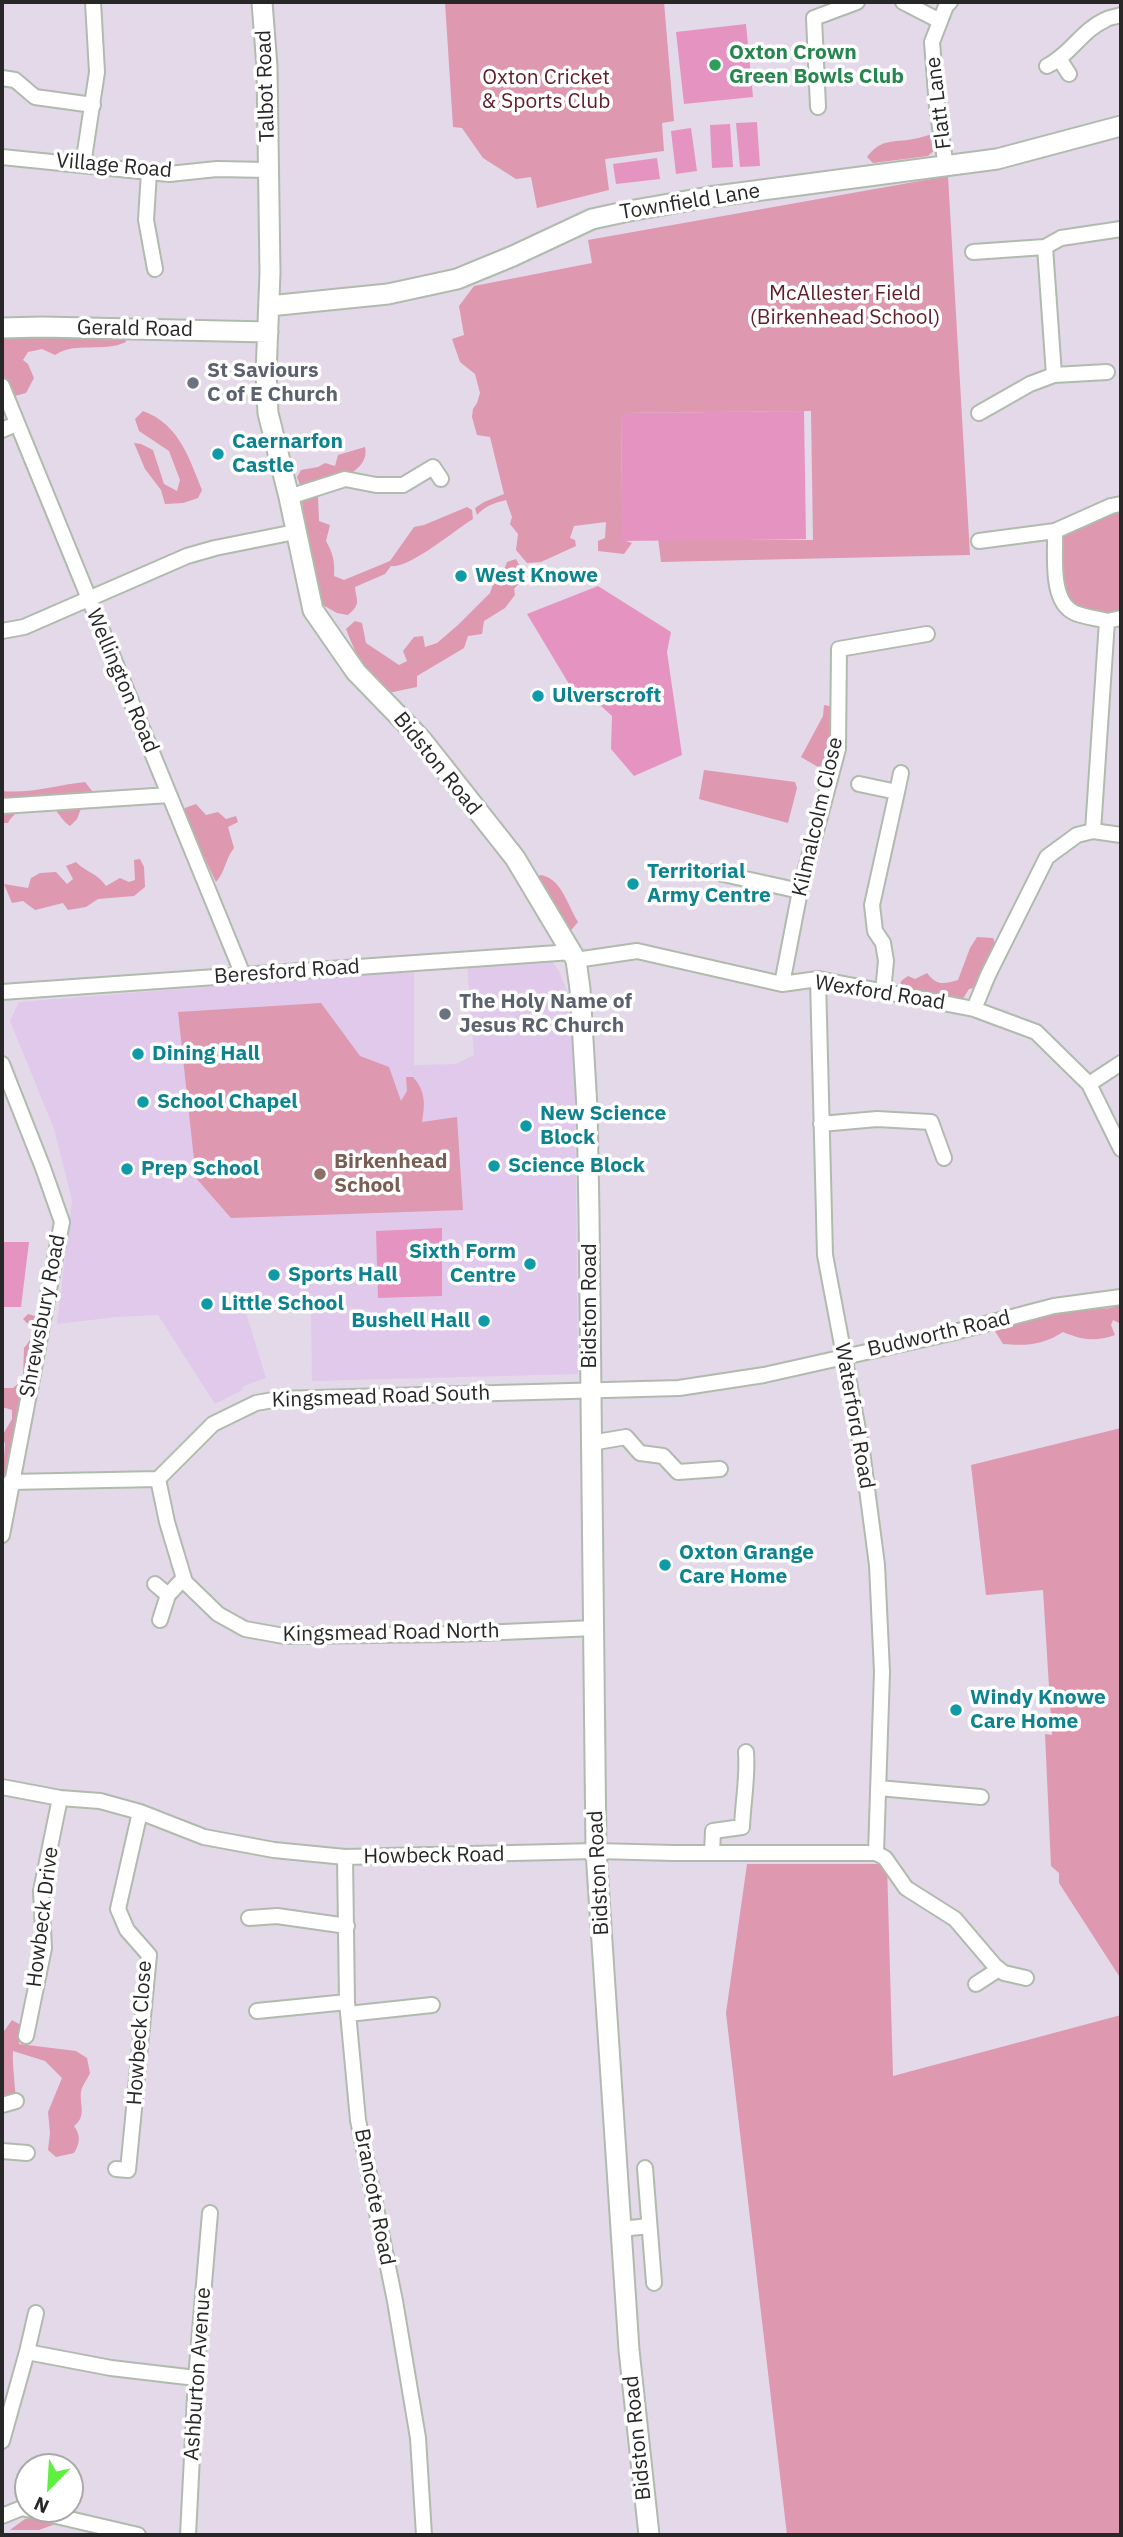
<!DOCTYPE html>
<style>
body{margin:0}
#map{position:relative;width:1123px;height:2537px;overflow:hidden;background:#e3d9e9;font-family:"IBM Plex Sans",sans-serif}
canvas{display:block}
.frame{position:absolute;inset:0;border:4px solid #272727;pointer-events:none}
.north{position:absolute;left:14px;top:2453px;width:70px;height:70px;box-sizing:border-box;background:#fff;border:2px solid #a9a9a9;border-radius:50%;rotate:204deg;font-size:19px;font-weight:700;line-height:28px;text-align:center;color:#272727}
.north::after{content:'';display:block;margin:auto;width:24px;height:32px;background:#5fef40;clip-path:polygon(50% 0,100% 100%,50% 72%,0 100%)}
</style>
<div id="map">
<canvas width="1123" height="2537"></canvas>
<div class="frame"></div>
<div class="north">N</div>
</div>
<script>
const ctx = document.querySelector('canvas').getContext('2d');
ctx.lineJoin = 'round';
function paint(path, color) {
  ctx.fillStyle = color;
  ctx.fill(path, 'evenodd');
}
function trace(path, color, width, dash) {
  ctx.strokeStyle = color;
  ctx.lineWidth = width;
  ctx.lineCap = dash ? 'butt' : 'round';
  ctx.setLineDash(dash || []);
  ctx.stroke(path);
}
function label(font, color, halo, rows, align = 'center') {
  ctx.font = font + ' "IBM Plex Sans",sans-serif';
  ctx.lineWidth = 7;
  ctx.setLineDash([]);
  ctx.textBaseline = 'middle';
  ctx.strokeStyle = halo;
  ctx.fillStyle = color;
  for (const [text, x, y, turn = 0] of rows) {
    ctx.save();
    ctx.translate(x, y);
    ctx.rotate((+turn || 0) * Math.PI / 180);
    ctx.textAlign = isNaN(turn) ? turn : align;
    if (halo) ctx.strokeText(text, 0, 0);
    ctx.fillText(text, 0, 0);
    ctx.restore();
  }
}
const education = new Path2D(`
 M 551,960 L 559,971 L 574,1010 L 578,1374 L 312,1381 L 311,1309 L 246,1313 L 266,1378 L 244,1386 L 242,1390 L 215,1404 L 158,1315 L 116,1317 L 57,1324 L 72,1200 L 54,1129 L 10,1021 L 19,1002 L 414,970 L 414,1065 L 456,1064 L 474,1055 L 467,965 Z`);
const green = new Path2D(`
 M 445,2 L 664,2 L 674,121 L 662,123 L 664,151 L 605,159 L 609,190 L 537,208 L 531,177 L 516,179 L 483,158 L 462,128 L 453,127 Z
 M 935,133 L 939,146 L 928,156 L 873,163 L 867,157 C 881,138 893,143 913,139 C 920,138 928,135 935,133 Z
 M 948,176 L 970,555 L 661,562 L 658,538 L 813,540 L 811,411 L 621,413 L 622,500 L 626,505 L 623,540 L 632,543 L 624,554 L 598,551 L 598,541 L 605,538 L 606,522 L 574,526 L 570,538 L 575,540 L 576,546 L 541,562 L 527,563 L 516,550 L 518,534 L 510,524 L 512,517 L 506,500 C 494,503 485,506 477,515 L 475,508 L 484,502 L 504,494 L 490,437 L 477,435 L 472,417 L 473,409 L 477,403 L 480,393 L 475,374 L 460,362 L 452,339 L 464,335 L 459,306 L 474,286 L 592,263 L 588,240 Z
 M 37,335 L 125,338 L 126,342 C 103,353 76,341 55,355 L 42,349 L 28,352 L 23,360 L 28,364 L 34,378 L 26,393 L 11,397 L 4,381 L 2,339 Z
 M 143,411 C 179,424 189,458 202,490 L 198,498 L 183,503 L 165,504 L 161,490 L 145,469 L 134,443 L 141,444 L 153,450 L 164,484 L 177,491 L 180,480 L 169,451 L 139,431 L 135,419 Z
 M 365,447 C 371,471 332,483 315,491 L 300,485 L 297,477 L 301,470 L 318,467 L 325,463 L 335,466 L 338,455 Z
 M 308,496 L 318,496 L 319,521 L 330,525 L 326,541 C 333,553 335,562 334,576 L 344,580 L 390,561 L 414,527 L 424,525 L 467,507 L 472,510 L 473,519 C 455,530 409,569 391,566 L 385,574 L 355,587 C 356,601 362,603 348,615 L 337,613 L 321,604 L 312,571 L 302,501 Z
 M 1121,509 L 1121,610 C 1100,618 1086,609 1066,599 C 1062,583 1052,540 1069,530 C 1083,520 1105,516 1121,509 Z
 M 516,559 L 521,568 L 528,573 L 514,589 L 515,595 L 505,608 L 484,621 L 482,634 L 468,636 L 464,648 L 417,676 L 417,687 L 388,693 C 366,678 355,652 346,629 L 355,621 L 362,623 L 366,643 L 399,665 L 407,661 L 403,651 L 414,637 L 423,636 L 425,647 L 437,643 L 458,625 L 490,593 L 495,579 L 502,575 L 507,562 Z
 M 824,705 L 839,708 L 833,762 L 818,767 L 801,757 L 823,716 Z
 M 704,770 L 795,782 L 797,788 L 788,823 L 699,799 Z
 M 85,782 L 93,792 L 88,803 L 82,806 L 77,819 L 70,826 C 62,821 59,813 52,806 C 33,808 18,805 8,823 L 2,823 L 2,791 C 31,794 56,785 85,782 Z
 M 196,804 L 206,815 L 218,812 L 226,819 L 236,816 L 238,822 L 228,827 L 234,848 C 225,859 226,871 216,882 L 184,815 L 185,808 Z
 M 140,859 L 144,867 L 145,887 L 134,896 L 98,899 L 86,907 L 68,910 L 63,903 L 35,910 L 23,901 L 12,903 L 4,884 L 28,888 L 31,878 L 40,873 L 56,872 L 67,884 L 73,879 L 66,866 L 76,862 C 87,873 97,873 106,886 L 120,878 L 129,882 L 135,880 L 134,860 Z
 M 540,875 C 561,877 568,906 578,922 L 567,935 L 536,881 Z
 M 977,937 L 993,938 L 996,945 L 979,987 L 969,989 L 961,1002 L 900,992 L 901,981 L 908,976 L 915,979 L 927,973 C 937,986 943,984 958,980 L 970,948 Z
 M 321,1003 L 360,1056 L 389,1067 L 401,1101 L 407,1091 L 406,1077 L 413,1077 C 426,1091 425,1105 422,1122 L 457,1117 L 463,1210 L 231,1218 L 196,1178 L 178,1012 Z
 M 1085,1301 C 1100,1309 1106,1312 1121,1303 L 1121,1324 L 1113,1320 L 1111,1325 L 1115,1335 C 1095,1342 1082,1340 1063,1332 C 1043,1345 1027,1346 1003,1344 L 990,1323 L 1025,1305 L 1039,1310 Z
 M 28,1314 L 35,1316 L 44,1324 L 2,1510 L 2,1459 L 4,1457 L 5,1444 L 2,1436 L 12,1419 L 12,1410 L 2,1407 L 2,1388 L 13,1388 L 23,1380 L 24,1348 C 31,1340 34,1334 34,1323 L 29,1325 L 23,1319 Z
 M 1121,1428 L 1121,1979 L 1059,1883 L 1059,1873 L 1051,1866 L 1045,1734 L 1052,1735 L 1043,1590 L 986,1595 L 971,1465 Z
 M 747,1864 L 887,1864 L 893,2076 L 1121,2015 L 1121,2535 L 787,2535 L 726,2013 Z
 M 12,2020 L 21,2025 L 19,2044 L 76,2051 L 87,2058 L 90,2073 C 88,2078 84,2083 82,2088 C 77,2100 89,2115 74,2126 C 81,2136 80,2143 74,2153 L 56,2157 L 48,2150 L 50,2133 L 48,2112 L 62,2078 L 45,2061 L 13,2051 C 12,2057 15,2090 16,2097 L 9,2100 L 5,2095 L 2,2097 L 2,2034 Z
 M 35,2517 L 58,2523 L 39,2530 L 10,2530 L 25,2519 Z`);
const pitch = new Path2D(`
 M 746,24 L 753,97 L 684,104 L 676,32 Z
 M 757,122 L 760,166 L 740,167 L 736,123 Z
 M 730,124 L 733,167 L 712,168 L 710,125 Z
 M 691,128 L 697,171 L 676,174 L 671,131 Z
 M 657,158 L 660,179 L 616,184 L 613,164 Z
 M 804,411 L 806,539 L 622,541 L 621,413 Z
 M 598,586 L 671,632 L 667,652 L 682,755 L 634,776 L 611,749 L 612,716 L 588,694 L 578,699 L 527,614 Z
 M 442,1228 L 442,1296 L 378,1298 L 376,1231 Z
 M 2,1242 L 29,1242 L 21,1307 L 2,1307 Z`);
const street = new Path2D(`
 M 903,2 L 940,21
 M 1060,60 L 1069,74
 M 1047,66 C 1070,55 1082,30 1105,20 C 1109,17 1116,17 1121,15
 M 2,78 L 15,80 L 35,97 L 93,105
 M 818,107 L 814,18 L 857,2
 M 2,157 L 169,174 L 217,169 L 268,170
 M 83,165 L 97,72 L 93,2
 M 946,167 L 937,107 L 932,42 L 946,6 L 950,2
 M 149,172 L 146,220 L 155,269
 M 1045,247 L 1054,375
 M 973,252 L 1045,247 L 1061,238 L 1121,229
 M 2,386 L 243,975
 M 979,413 L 1030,384 L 1054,375 L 1107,372
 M 2,430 L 16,424
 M 289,497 L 345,479 L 376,485 L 403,485 L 433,467 L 441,479
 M 1055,531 C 1056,553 1049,602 1075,613 C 1085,617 1096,618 1107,621 L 1093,831
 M 979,541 L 1055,531 L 1111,506 L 1121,504
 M 1107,621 L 1121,618
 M 2,631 L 24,627 L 187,556 L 215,548 L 295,532
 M 859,784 L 897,792 L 872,905 L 875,931 L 883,943 L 886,961 L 883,992
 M 897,792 L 901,773
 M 2,806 L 169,795
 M 714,872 L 800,891
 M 576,960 L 637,951 L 782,984 L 818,979 L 974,1009 L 1036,1032 L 1089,1084 L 1121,1149
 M 818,979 L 825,1255 L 862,1451 L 877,1565 L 882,1672 L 876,1853
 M 782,984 L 800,891 L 838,749 L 839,649 L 927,634
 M 2,992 L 572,952
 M 974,1009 L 988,975 L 1047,857 L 1077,835 L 1093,831 L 1121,835
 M 2,1064 L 43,1168 L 62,1222 L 2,1535
 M 1089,1084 L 1121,1063
 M 821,1124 L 877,1119 L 931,1122 L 944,1158
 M 591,1443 L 626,1437 L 640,1453 L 663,1456 L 678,1472 L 720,1469
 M 158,1479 L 213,1424 L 256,1403 L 279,1399 L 679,1388 L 764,1375 L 951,1333 L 1054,1306 L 1121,1297
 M 158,1479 L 167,1522 L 185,1582 L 218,1614 L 245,1629 L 284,1636 L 458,1634 L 594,1628
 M 10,1482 L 158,1479
 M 155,1584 L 168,1595
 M 160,1620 L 168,1595 L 184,1578
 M 2,1787 L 60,1798 L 100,1801 L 140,1812 L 204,1837 L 274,1850 L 345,1857 L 596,1851 L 674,1853 L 876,1853 L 885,1858 L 906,1888 L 955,1919 L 995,1966 L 1004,1973 L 1026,1978
 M 878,1788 L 981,1797
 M 712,1853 L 713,1831 L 742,1827 C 743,1801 748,1777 746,1752
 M 345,1857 L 347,2002 L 358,2120 L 395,2301 L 418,2438 L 424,2535
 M 249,1918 L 277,1916 L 347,1926
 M 976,1984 L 999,1969
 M 257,2011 L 347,2002
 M 348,2014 L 432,2005
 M 26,2036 L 44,1948 L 41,1891 L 60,1798
 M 2,2105 L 16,2101
 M 2,2151 L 27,2153
 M 645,2168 L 654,2283
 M 116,2169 L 128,2170 L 149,1955 L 127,1930 L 118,1909 L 140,1812
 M 621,2229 L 649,2226
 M 27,2352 L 111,2368 L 196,2378
 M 2,2441 L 27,2352 L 36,2313
 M 2,2516 L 22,2508 L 138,2535
 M 188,2535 L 196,2378 L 210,2213`);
const secondary = new Path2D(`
 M 262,2 L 267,67 L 270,273 L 266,374 L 268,413 L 289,497 L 313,610 L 356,672 L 421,739 L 515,858 L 576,960 L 580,989 L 587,1108 L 589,1213 L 596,1851 L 629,2350 L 649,2535
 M 269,306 L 388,294 L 457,279 L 513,256 L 592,219 L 629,211 L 709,197 L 997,159 L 1121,126
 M 2,328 L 42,327 L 268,332`);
const markers = [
 [715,65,7,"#2e9e5b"],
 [193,383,7,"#6b7280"],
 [218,454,7,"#0f9aa8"],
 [461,576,7,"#0f9aa8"],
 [538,696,7,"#0f9aa8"],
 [633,884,7,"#0f9aa8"],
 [445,1014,7,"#6b7280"],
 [138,1054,7,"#0f9aa8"],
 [143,1102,7,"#0f9aa8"],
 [526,1126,7,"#0f9aa8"],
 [494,1166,7,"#0f9aa8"],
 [127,1169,7,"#0f9aa8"],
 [320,1174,7,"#8d6e63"],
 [530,1264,7,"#0f9aa8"],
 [274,1275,7,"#0f9aa8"],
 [207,1304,7,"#0f9aa8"],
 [484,1321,7,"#0f9aa8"],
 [665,1565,7,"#0f9aa8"],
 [956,1710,7,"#0f9aa8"]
];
const leisureNames = [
 ["Oxton Crown",729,53],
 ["Green Bowls Club",729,77]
];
const parkNames = [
 ["Oxton Cricket",546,78],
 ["& Sports Club",546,102],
 ["McAllester Field",845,294],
 ["(Birkenhead School)",845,318]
];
const streetNames = [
 ["Talbot Road",266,86,-92],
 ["Flatt Lane",939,103,-97],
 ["Village Road",114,166,5],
 ["Townfield Lane",690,202,-9],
 ["Gerald Road",135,329,1],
 ["Wellington Road",122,681,67],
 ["Bidston Road",437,764,51],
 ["Kilmalcolm Close",818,817,-77],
 ["Beresford Road",287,972,-4],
 ["Wexford Road",880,993,9],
 ["Bidston Road",590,1306,-90],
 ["Shrewsbury Road",43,1316,-79],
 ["Budworth Road",939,1334,-13],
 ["Kingsmead Road South",381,1397,-2],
 ["Waterford Road",854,1416,80],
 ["Kingsmead Road North",391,1633,-1],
 ["Howbeck Road",434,1856,-1],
 ["Bidston Road",599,1873,-93],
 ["Howbeck Drive",43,1917,-83],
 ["Howbeck Close",140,2033,-86],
 ["Brancote Road",374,2197,79],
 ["Ashburton Avenue",198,2374,-86],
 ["Bidston Road",638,2438,-96]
];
const worshipNames = [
 ["St Saviours",207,371],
 ["C of E Church",207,395],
 ["The Holy Name of",459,1002],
 ["Jesus RC Church",459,1026]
];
const cultureNames = [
 ["Caernarfon",232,442],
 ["Castle",232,466],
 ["West Knowe",475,576],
 ["Ulverscroft",552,696],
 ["Territorial",647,872],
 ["Army Centre",647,896],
 ["Dining Hall",152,1054],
 ["School Chapel",157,1102],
 ["New Science",540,1114],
 ["Block",540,1138],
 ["Science Block",508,1166],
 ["Prep School",141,1169],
 ["Sixth Form",516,1252,"right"],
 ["Centre",516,1276,"right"],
 ["Sports Hall",288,1275],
 ["Little School",221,1304],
 ["Bushell Hall",470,1321,"right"],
 ["Oxton Grange",679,1553],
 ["Care Home",679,1577],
 ["Windy Knowe",970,1698],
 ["Care Home",970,1722]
];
const educationNames = [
 ["Birkenhead",334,1162],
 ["School",334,1186]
];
paint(education, '#e0c9eb');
paint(green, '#de98af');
paint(pitch, '#e594c1');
trace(street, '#b0bbad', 18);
trace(secondary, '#b0bbad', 23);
trace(street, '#fff', 14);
trace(secondary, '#fff', 19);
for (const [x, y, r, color] of markers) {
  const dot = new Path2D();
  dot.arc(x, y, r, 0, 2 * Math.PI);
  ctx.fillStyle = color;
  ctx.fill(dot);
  trace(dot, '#fff', 2.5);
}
label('bold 21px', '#27864d', '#fff', leisureNames, 'left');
label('21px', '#5f1d2a', '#fff', parkNames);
label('21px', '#272727', '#fff', streetNames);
label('bold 21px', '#5b616d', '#fff', worshipNames, 'left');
label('bold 21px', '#0d838f', '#fff', cultureNames, 'left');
label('bold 21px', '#785e54', '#fff', educationNames, 'left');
</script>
